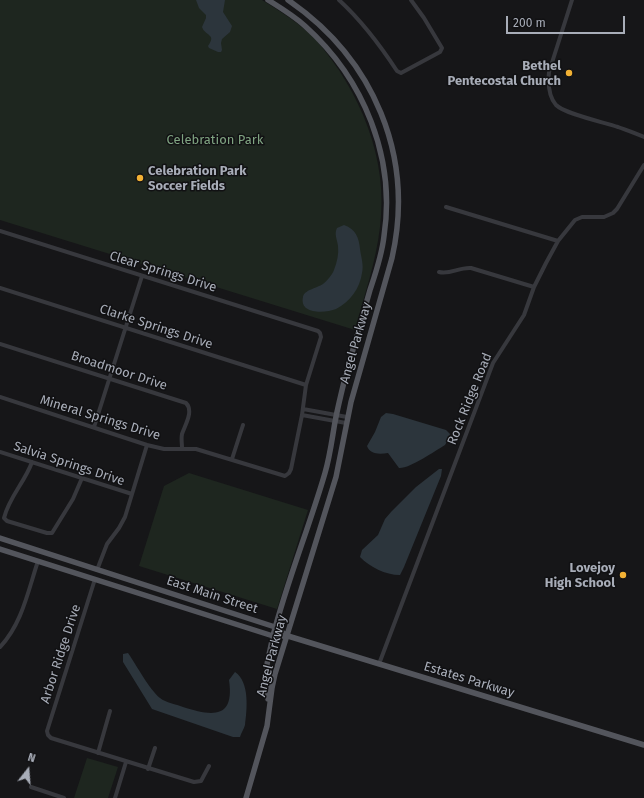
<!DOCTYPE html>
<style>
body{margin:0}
#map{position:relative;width:644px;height:798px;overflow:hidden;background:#161618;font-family:"Fira Sans",sans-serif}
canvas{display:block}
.north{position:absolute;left:8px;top:750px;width:40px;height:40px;-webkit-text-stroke:3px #111113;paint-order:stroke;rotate:17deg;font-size:11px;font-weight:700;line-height:16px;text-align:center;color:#a8adb8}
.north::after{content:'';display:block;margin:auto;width:14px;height:18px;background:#a8adb8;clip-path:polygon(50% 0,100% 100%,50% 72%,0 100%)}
.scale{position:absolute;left:506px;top:16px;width:119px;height:18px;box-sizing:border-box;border:2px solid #a8adb8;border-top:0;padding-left:5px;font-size:12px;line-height:14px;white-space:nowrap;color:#a8adb8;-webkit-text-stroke:3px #111113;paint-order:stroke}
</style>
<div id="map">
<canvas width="644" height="798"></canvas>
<div class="north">N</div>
<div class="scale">200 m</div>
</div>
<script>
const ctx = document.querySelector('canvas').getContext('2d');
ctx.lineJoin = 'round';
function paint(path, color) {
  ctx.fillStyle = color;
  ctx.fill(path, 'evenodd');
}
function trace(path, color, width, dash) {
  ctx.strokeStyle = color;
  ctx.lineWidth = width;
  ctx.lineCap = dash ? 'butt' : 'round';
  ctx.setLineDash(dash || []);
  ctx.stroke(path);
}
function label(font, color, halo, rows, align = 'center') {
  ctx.font = font + ' "Fira Sans",sans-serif';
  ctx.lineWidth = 3;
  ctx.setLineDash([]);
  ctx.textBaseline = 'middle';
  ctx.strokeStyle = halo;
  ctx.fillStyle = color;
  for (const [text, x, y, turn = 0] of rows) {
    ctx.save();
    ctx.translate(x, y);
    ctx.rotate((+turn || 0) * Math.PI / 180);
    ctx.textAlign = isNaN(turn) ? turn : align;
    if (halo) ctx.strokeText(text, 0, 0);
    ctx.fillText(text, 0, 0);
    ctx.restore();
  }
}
const green = new Path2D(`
 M 0,0 L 262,0 C 281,12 301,24 316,40 C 360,91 389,159 380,227 C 376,262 364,296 355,330 L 0,220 Z
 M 189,473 L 308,510 L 277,609 L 139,566 L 164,486 Z
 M 87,758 L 118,767 L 108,798 L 74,798 Z`);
const water = new Path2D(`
 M 196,0 L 225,0 L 223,12 L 232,26 L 230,32 L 222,39 L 221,43 L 222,50 L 221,52 L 218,52 L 209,48 L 208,46 C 217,34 205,36 202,27 L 206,18 L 206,15 L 199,8 Z
 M 344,225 C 356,229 359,238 360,249 C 361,257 364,265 362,273 C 360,288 350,302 336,309 C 326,313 299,315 303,297 C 304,290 317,288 323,284 C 327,281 332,275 334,270 C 337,262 339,254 338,246 C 337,239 334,234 337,228 Z
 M 386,413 L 393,414 L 446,430 L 450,434 L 449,438 L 445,445 C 435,451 409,469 399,468 L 388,453 C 380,454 370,455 367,446 L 375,432 L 381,417 Z
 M 439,469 L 442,469 L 441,476 L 404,567 L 400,575 C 385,575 370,567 360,557 L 362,550 L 378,535 L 385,519 L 391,512 L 416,487 Z
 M 128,653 C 137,666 149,689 160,698 C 166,703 176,704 183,707 C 211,716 235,720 229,680 L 235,672 C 250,682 247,710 245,725 C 244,729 241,733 240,737 L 233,737 L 152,709 L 123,662 L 123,654 Z`);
const minor = new Path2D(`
 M 339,0 C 362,21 380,45 397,71 L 401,73 L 440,52 L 442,48 L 424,18 L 411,0
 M 572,0 L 549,72 C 548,83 548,96 556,105 C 565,114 603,122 618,127 C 626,130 635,133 644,137
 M 446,207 L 558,241
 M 0,231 L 318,331 L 320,333 L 321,337 L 306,385 L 302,415 L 291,469 L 289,473 L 285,476 L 196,449 L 164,449 L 147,445 L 0,397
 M 439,272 C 450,275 459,267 471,268 L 534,287
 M 0,288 L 306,385
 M 0,344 L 186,403 C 194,411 185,425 182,434 C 181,439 182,443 182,448
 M 303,409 L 347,417
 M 302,415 L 346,423
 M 94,427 L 142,276
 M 0,452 L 132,494
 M 232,459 L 243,425
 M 32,462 C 25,482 9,497 4,518 L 7,521 L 47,533 L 52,533 L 73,499 L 82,478
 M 97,570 L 107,544 L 119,528 L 125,517 L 147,445
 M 95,579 L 47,731 L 48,735 L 51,738 L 194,782 L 201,781 L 209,766
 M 0,647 C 22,624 28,591 38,561
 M 379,664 L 493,363 L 524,315 L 534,287 L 546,263 L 558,241 L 575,220 L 582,217 L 604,217 L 613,213 L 617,209 L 644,165
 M 98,753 L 110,711
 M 148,769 L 155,748
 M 31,787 L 64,798
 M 115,798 L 126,762`);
const major = new Path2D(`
 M 0,538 L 275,627 L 287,636
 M 0,549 L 273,636 L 288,636 L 644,745
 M 268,699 L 267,664 L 273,636 C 287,581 309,528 325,473 C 330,456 332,439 335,422 C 338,406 342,390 346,374 C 354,346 362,318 370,290 C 376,272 382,255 384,236 C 396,158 364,79 305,26 C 294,16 281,8 268,0
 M 246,798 L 267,726 L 272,688 L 275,674 L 336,477 L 351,402 L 392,258 C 415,156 374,59 288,0`);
const markers = [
 [569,73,4,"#f2b134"],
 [140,178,4,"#f2b134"],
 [623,575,4,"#f2b134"]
];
const poiNames = [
 ["Bethel",561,66],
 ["Pentecostal Church",561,81],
 ["Celebration Park",148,171,"left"],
 ["Soccer Fields",148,186,"left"],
 ["Lovejoy",615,568],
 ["High School",615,583]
];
const parkNames = [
 ["Celebration Park",215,140]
];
const streetNames = [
 ["Clear Springs Drive",163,272,17],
 ["Clarke Springs Drive",156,327,18],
 ["Angel Parkway",356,343,-74],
 ["Broadmoor Drive",119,371,18],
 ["Rock Ridge Road",470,399,-68],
 ["Mineral Springs Drive",100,418,17],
 ["Salvia Springs Drive",69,464,18],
 ["East Main Street",212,595,18],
 ["Arbor Ridge Drive",61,654,-72],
 ["Angel Parkway",272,656,-75],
 ["Estates Parkway",469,680,17]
];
paint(green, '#1e261f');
paint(water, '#2c353c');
trace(minor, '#37383d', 4);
trace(major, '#53555c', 5.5);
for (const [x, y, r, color] of markers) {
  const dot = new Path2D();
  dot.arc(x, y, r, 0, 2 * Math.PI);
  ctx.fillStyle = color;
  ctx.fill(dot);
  trace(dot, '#111113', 1.5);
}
label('bold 13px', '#a8adb8', '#111113', poiNames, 'right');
label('13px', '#7fa381', '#111113', parkNames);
label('13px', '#a8adb8', '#111113', streetNames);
</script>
